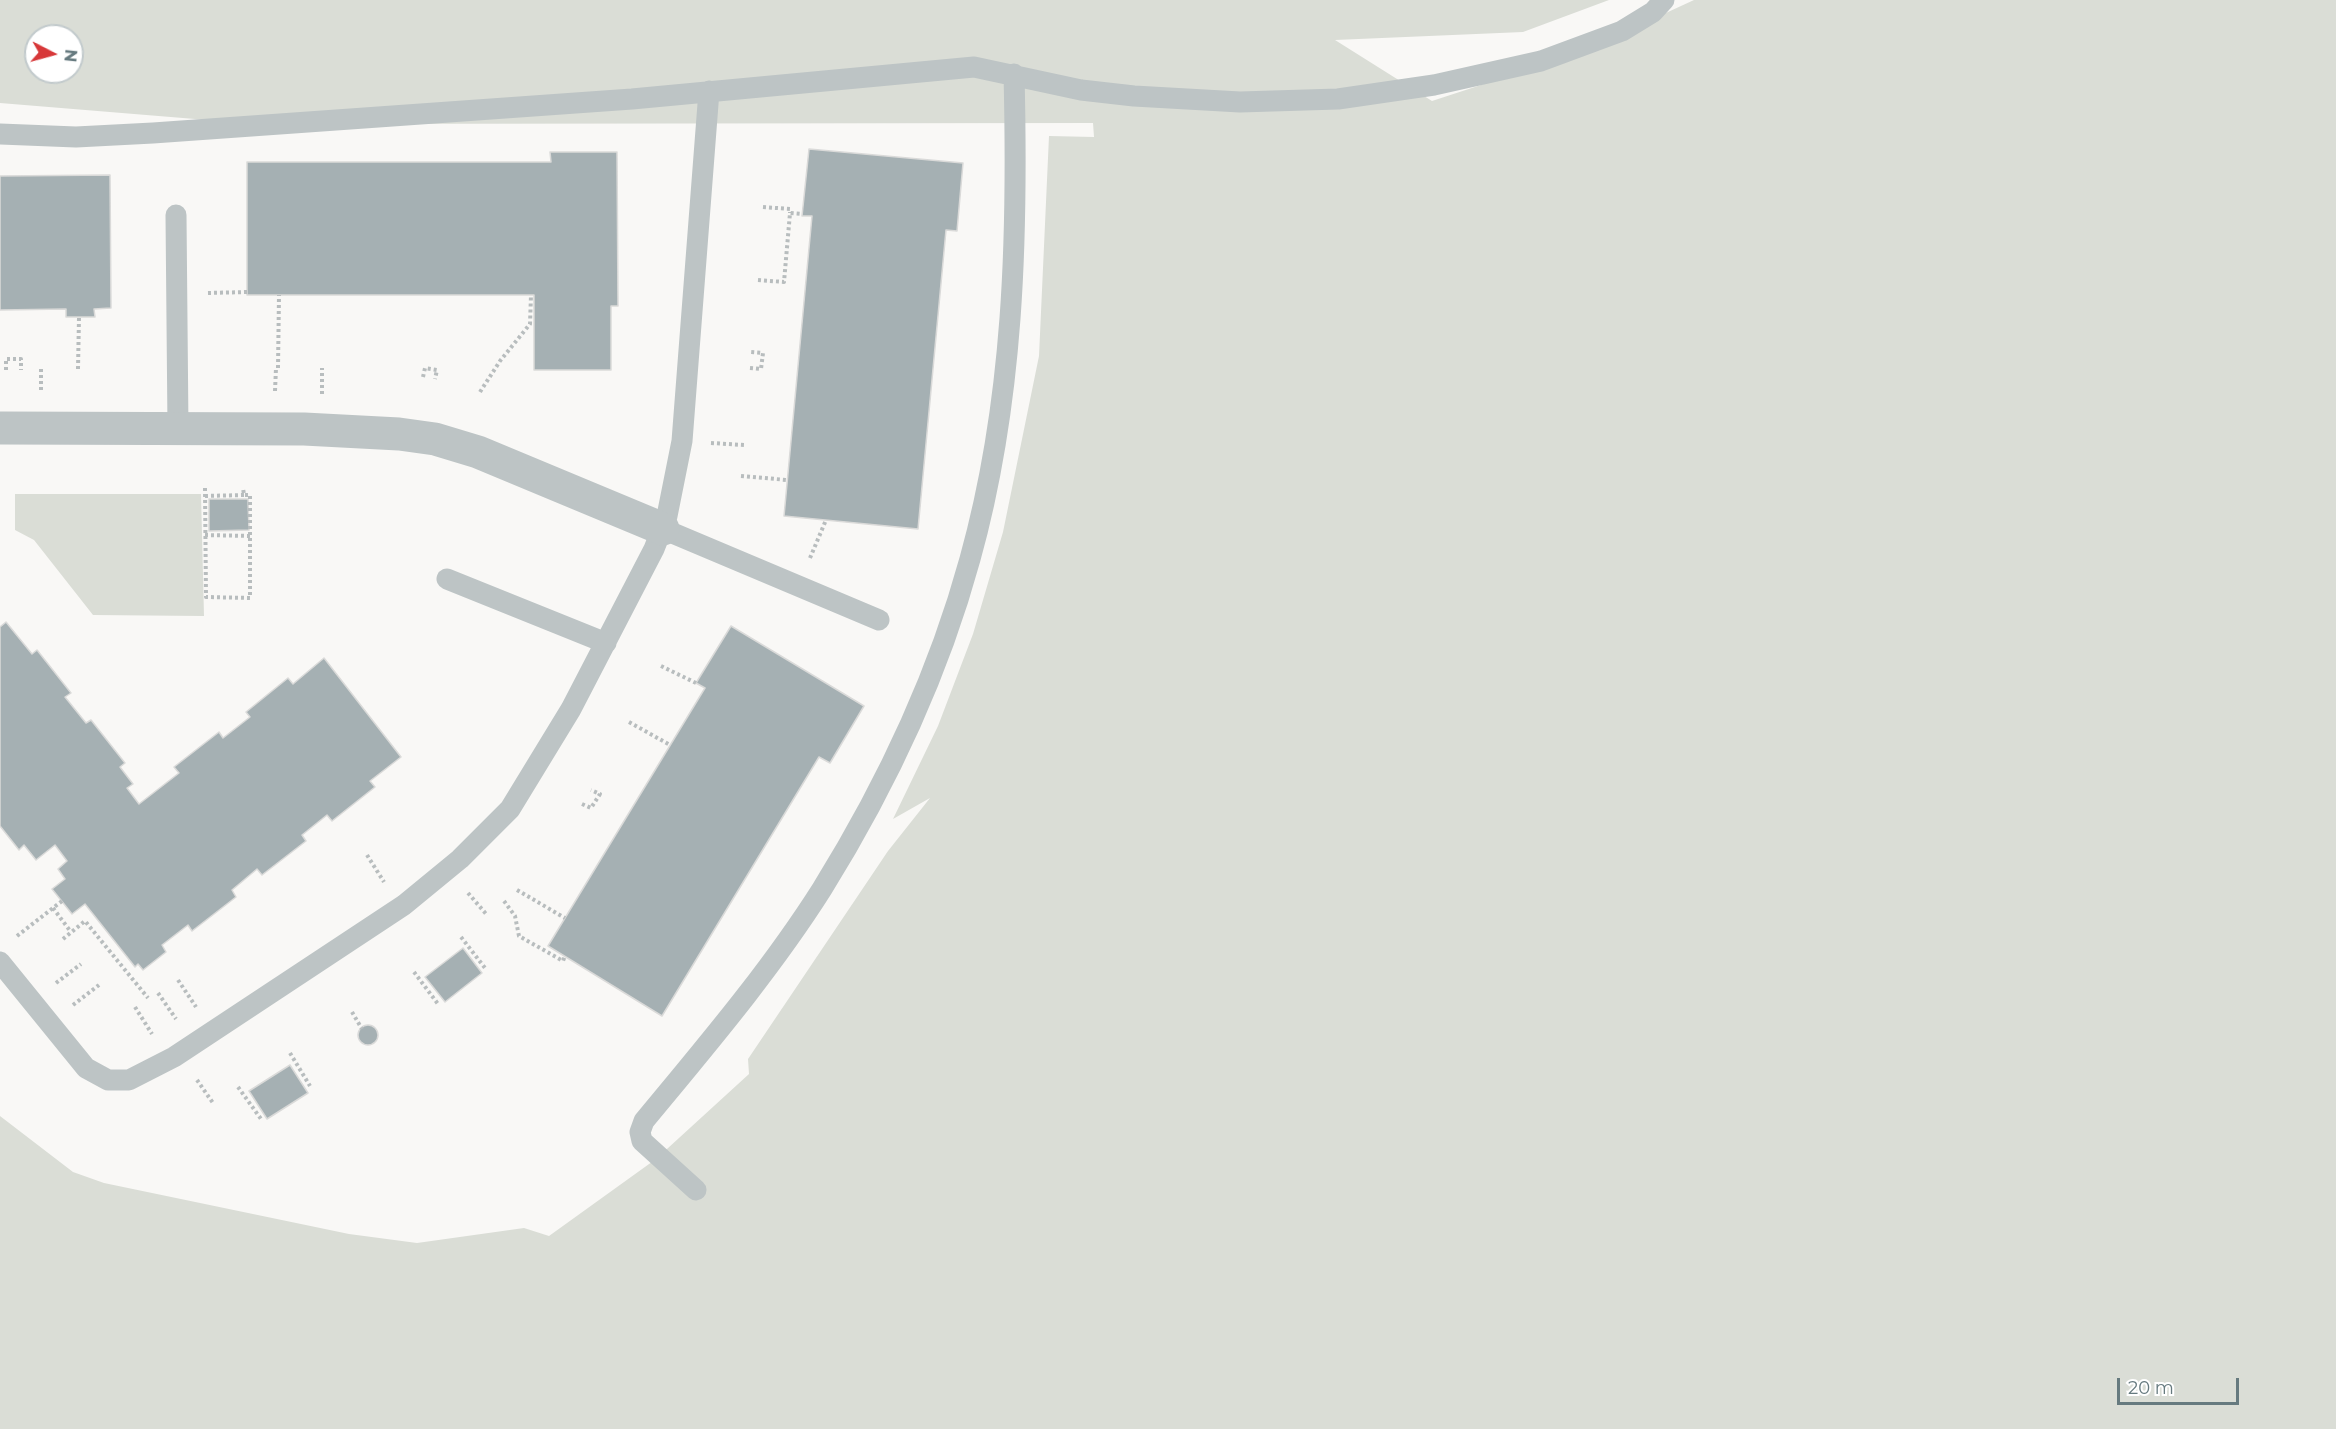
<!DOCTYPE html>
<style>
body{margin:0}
#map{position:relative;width:2336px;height:1429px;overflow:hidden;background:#f9f8f6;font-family:Montserrat,sans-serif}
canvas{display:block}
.north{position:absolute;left:24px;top:24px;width:60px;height:60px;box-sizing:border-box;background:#fff;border:2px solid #c2cacc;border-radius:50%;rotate:96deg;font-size:16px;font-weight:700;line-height:24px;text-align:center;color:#667a7f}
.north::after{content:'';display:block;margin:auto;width:21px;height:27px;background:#d73839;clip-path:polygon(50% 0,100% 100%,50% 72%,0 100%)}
.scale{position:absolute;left:2117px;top:1378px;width:122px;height:27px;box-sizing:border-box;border:3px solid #667a7f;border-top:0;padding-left:8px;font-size:18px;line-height:21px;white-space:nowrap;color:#667a7f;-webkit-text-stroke:4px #fff;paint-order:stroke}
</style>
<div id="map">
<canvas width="2336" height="1429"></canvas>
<div class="north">N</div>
<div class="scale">20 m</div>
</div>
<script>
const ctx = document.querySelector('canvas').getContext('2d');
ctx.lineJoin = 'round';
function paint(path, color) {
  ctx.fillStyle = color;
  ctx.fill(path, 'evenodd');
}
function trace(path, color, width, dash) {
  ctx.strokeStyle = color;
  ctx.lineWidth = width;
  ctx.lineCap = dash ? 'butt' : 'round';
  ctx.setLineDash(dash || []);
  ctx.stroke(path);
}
const green = new Path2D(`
 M 0,0 L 1609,0 L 1523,32 L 1335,40 L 1432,101 L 1579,53 L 1694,0 L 2336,0 L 2336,1429 L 0,1429 L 0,1116 L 73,1172 L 104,1183 L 349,1234 L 417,1243 L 524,1228 L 549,1236 L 656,1159 L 749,1074 L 748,1059 L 888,851 L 930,798 L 893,819 L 938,726 L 973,634 L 1003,532 L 1039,356 L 1049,136 L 1094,137 L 1093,123 L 256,124 L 0,103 ZM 36,36 L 72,36 L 72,72 L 36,72 Z
 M 15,494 L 201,494 L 204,616 L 93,615 L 34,540 L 15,530 Z`);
const building = new Path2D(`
 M 809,149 L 963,163 L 957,231 L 946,230 L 918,529 L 784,516 L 812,216 L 802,216 Z
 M 550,152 L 617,152 L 618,306 L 611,306 L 611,370 L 534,370 L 534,295 L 247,295 L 247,162 L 551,162 Z
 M 110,175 L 111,308 L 94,309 L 95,317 L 66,317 L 66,309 L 0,310 L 0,176 Z
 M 209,499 L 248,499 L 249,530 L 209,531 Z
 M 6,622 L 32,654 L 37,650 L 71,693 L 65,697 L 86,723 L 91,720 L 125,763 L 120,767 L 133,784 L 127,788 L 139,804 L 179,773 L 174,767 L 219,732 L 223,738 L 250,717 L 246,712 L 288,678 L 293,684 L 324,658 L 401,757 L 370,781 L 375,787 L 332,821 L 327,815 L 302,835 L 306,841 L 262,875 L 257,869 L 232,890 L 236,897 L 192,931 L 188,925 L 162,945 L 166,952 L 143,970 L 138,964 L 135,967 L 85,904 L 72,914 L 52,889 L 65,879 L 58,869 L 67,861 L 55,845 L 36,860 L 24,845 L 19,850 L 0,826 L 0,627 Z
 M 731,626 L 864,706 L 830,763 L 819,757 L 662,1016 L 548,946 L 705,688 L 696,683 Z
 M 463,948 L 482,973 L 445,1002 L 425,977 Z
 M358 1035a10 10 0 1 1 20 0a10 10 0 1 1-20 0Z
 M 290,1065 L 308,1093 L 267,1119 L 249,1091 Z`);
const path = new Path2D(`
 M 763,207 L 790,209 L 790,213
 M 758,280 L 784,282 L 790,213 L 802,214
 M 208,293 L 247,292
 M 278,368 L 279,295
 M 750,368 L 761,369 L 763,353 L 751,352
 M 78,369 L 79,317
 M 6,370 L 6,359 L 21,359 L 21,370
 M 423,377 L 425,368 L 437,370 L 435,379
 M 41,390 L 41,369
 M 275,391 L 276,368
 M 480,392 L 500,361 L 530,324 L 531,295
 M 322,394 L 322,368
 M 711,443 L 744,445
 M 741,476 L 787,480
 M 205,488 L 206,597 L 250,598 L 250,495 L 244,495 L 243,488
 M 205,496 L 244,495
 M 205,535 L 251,536
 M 810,558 L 826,520
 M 661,666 L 696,683
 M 629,722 L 670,745
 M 582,804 L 591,808 L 600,794 L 591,790
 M 367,855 L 384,882
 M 517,890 L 565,918
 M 468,893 L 487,915
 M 504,901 L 515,916 L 519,936 L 563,961 L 565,956
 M 53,908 L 71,932
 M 17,936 L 62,901
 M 461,937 L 485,968
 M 63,939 L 85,921 L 148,998
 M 414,972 L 438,1004
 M 178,980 L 196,1007
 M 56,983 L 81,964
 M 158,993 L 176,1019
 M 73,1005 L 99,985
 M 135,1007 L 152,1034
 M 352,1012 L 362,1029
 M 290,1053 L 310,1086
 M 197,1080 L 213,1103
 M 238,1087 L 261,1119`);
const service = new Path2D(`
 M 0,134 L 76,137 L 153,133 L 632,99 L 974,67 L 1081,90 L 1134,96 L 1240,102 L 1338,99 L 1434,85 L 1541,61 L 1622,31 L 1653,12 L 1664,0
 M 176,215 L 178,429
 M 663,529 L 879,620
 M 447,579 L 606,643
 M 0,962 L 86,1068 L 108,1080 L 129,1080 L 174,1057 L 404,905 L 460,859 L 510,809 L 571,709 L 654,549 L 667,516 L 682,441 L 709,91
 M 696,1190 L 642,1141 L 640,1132 L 644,1121 C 706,1046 770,971 822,889 C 886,786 938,676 970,559 C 1014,401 1018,237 1014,74`);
const minor = new Path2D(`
 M 0,428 L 304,429 L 399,434 L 435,439 L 478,452 L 663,529`);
paint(green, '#daddd6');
paint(building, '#a5b0b3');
trace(building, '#dadad9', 1.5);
trace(path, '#b8bdbe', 4, [3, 3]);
trace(service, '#bdc4c5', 21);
trace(minor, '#bdc4c5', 33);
</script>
